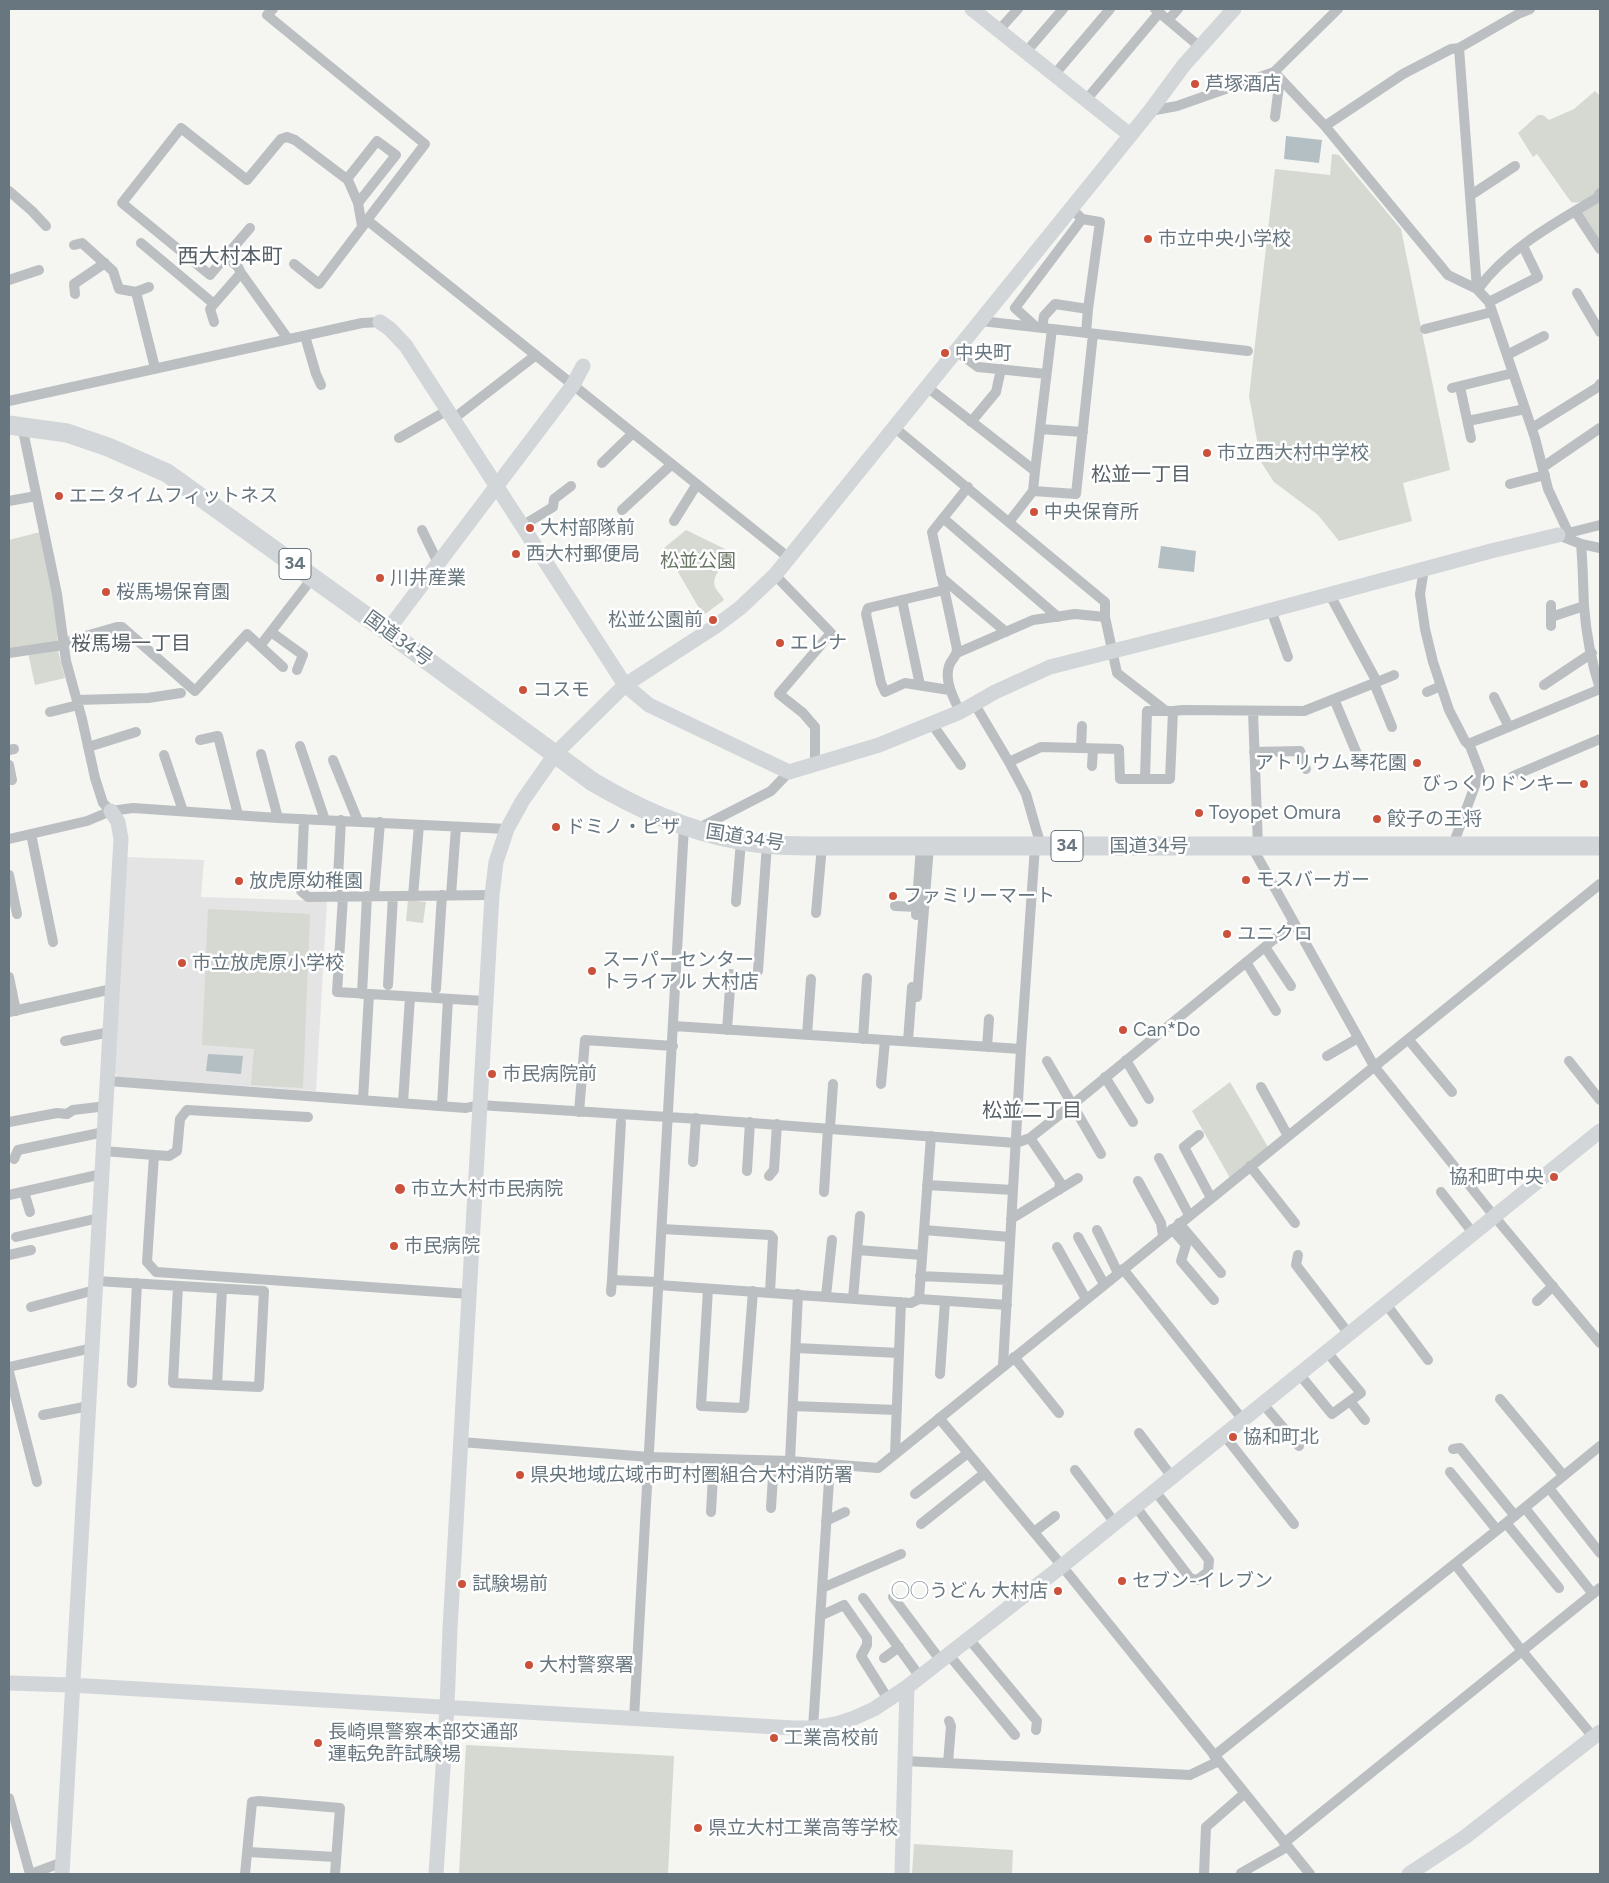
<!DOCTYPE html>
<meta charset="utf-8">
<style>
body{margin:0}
#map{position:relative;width:1609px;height:1883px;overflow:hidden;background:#f5f5f2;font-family:Figtree,sans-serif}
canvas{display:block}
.frame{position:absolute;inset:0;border:10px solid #68777f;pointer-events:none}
</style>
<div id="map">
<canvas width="1609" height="1883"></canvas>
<div class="frame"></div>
</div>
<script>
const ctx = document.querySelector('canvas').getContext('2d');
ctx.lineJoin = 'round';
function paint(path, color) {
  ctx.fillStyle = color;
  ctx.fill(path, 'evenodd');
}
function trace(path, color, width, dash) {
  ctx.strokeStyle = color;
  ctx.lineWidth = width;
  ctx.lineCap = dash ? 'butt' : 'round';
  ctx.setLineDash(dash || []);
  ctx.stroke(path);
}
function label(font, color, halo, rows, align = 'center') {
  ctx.font = font + ' Figtree,"Noto Sans JP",sans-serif';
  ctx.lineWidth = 5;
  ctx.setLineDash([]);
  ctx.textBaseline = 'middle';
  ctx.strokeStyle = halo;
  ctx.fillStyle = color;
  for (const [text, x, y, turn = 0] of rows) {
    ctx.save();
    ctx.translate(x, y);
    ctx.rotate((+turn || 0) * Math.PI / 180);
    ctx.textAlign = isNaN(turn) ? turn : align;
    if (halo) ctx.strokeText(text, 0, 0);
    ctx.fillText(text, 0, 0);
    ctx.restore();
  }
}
const built = new Path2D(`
 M 126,857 L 204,860 L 201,897 L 327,901 L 316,1091 L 118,1077 L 114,1073 Z`);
const green = new Path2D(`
 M 1595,91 L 1600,96 L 1600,189 C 1590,197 1583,205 1571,202 L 1537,154 L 1533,157 L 1518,133 L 1538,115 L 1543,115 L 1549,120 L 1574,109 Z
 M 1332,154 L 1339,155 L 1401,229 L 1450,470 L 1403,483 L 1412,521 L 1339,541 L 1318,515 L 1274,482 L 1261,462 L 1249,396 L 1275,169 L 1330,175 Z
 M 1600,197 L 1600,247 L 1578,212 Z
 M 686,530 L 727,550 C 731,564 710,572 715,587 C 717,591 722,596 724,600 L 705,614 L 702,613 L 664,548 Z
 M 40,532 C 48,568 62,608 57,645 L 9,651 L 9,540 Z
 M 57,647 L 65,678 L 35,685 L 28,653 Z
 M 408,900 L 426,902 L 423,923 L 406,921 Z
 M 208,909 L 310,914 L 303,1088 L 251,1085 L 254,1049 L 202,1045 Z
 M 1230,1082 L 1268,1147 L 1230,1178 L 1192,1111 Z
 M 466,1745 L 674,1756 L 668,1874 L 459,1874 Z
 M 914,1844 L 1013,1850 L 1012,1874 L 912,1874 Z`);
const water = new Path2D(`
 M 1286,136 L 1322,140 L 1319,163 L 1284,159 Z
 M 1161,546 L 1196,551 L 1194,572 L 1158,568 Z
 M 208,1054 L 243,1056 L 241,1074 L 206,1071 Z`);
const street = new Path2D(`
 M 273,9 L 267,15 L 425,144 L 367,220 L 789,558
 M 1155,9 L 1200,47
 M 1168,20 L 1178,9
 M 999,30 L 1018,9
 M 1459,48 L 1477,289
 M 1026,52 L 1063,9
 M 1274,72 L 1325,126 L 1448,275 L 1477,289 L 1489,302 L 1535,438 L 1548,489 L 1569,534
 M 1054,75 L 1110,9
 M 1086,100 L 1159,13
 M 1150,111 L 1177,106 L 1274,72 L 1338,9
 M 1275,117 L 1280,78
 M 1325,126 L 1403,74 L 1451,49 L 1459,48 L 1520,13 L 1530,9
 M 347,179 L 377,141 L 396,155 L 358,203
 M 9,191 L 32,211 L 46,226
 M 1471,195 L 1515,166
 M 1071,208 L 1082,219 L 1100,222 L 1088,309
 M 1575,211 L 1600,249
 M 141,243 L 214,304 L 241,273 L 288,339
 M 74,245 L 82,243 L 113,271 L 119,289 L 136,292
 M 226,256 L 210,275 L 122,203 L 181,128 L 247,180 L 281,139 L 287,137 L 295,140 L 348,180 L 358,203 L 362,226
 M 294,264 L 319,284 L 366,222
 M 241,273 L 238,267 L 226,256 L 250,228
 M 9,280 L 39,270
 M 149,287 L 136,292 L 155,368
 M 1478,289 C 1507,249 1555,223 1597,198 L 1600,193
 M 1577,293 L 1600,332
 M 75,294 L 74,284 L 105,263
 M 1489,302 L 1538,277 L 1523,246
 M 214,304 L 210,309 L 214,322
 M 981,321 L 1248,351
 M 1036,327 L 1015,308 L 1082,219
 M 1042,328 L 1044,316 L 1055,304 L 1088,309 L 1086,333
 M 1425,329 L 1492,312
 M 305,336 L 316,374 L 321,385
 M 956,351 L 978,367 L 1046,374
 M 1507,355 L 1544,336
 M 927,387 L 1035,471 L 1052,329
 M 1460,387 L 1471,438
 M 1452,388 L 1513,373
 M 9,401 L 362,323 L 380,322
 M 453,419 L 536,355
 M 1468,421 L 1525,409
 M 971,422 L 996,392 L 1001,369
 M 22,426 L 57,594 L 66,661 L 82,719 L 95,778 L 103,803 L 111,811
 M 895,428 L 1105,602 L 1105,617 L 1117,673 L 1166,711
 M 1532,428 L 1598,387 L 1600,384
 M 1040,429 L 1083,432
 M 399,438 L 448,410
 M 602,463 L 633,433
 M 1543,467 L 1600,428
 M 1510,484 L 1545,475
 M 1033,491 L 1035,471
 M 9,501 L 36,496
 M 622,510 L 672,464
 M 943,518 L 1058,617
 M 674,521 L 697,484
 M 1009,522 L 1033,491 L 1076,494 L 1093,334
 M 522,526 L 553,507 L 554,499 L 571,486
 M 422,530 L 438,563
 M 1564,534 L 1600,525
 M 1561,536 L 1581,544 L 1600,548
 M 1581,544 C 1583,565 1583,585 1584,606 C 1586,632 1592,664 1600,689
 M 1424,569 L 1420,594 L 1425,629 L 1433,662 L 1449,710 L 1465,741 L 1470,746 L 1480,772 L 1453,845
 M 775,575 L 831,633 L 779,694 L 803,713 L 815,727 L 815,765
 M 942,578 L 1006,632
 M 944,590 L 868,608 L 866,614 L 881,683 L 885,692 L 905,683 L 949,690
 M 902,600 L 920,685
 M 1271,610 L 1288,657
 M 1551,617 L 1584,606
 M 1551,626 L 1551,605
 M 271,632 L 303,655 L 297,670
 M 260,646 L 313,577
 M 9,653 L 63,645 L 75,639 L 117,627 L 122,627 L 195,691 L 247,634 L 283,667
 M 957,653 L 1033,620 L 1075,614 L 1105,617
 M 1377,682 L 1394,675
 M 1374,683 L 1392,727
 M 1544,685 L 1592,653
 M 1427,692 L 1441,686
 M 1494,697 L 1509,727
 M 1334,699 L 1360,761
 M 77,700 L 148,698 L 181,693
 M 974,703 L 1009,762 L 1026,794 L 1041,846
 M 1173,711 L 1183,710 L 1304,711 L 1377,682 L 1330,595
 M 1253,711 L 1258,846
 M 50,712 L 78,705
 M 960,712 C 954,699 944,681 949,666 C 951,659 957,657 957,649 L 932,532 L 968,487
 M 932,724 L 961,765
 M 200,740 L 218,736 L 238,815
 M 1468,744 L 1600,689
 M 300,746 L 325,820
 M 88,747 L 136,732
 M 1081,748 L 1082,726
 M 9,750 L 14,749
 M 1254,752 L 1300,751 L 1306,769
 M 261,754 L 278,818
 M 164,755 L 183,811
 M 333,760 L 358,821
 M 1009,762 L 1041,747 L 1119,749 L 1120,779 L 1170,779 L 1173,711 L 1147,711 L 1145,779
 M 9,765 L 12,780
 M 1092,766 L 1093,749
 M 1513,776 L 1600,739
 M 304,819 L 301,891 L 308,897 L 492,895
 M 697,829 L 771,791 L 789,772
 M 31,834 L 53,942
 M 9,839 L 87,821 L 111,811 L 133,808 L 278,818 L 507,829
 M 1252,847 L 1374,1066 L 1494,1216 L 1600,1343
 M 9,875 L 17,914
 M 451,895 L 456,827
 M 374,896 L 380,822
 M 413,896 L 419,825
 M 337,897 L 341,820
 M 343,897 L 337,992 L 485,1001
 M 736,902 L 741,841
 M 895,906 L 916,907
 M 816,913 L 822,846
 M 916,915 L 921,846
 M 1265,947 L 1291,986
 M 1246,962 L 1276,1011
 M 758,971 L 767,844
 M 9,977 L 16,1011
 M 388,985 L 393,896
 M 436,989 L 442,895
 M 362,994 L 367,896
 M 917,997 L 929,846
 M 9,1012 L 112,989
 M 674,1026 L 1021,1049
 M 727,1030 L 731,974
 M 807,1035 L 811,979
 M 863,1039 L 867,978
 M 1408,1039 L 1452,1092
 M 65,1041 L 110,1032
 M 908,1041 L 912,987
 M 987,1047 L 989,1019
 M 1327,1056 L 1358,1038
 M 1126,1060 L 1149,1099
 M 1047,1061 L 1101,1154
 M 1569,1061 L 1600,1100
 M 1105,1077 L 1133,1122
 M 108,1081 L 466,1108 L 479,1105 L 699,1119 L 1016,1143 L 1030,1138 L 1072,1105 L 1294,923
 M 881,1084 L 885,1040
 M 1261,1087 L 1288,1136
 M 363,1100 L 369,994
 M 403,1103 L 410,997
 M 442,1106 L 448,999
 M 579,1112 L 585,1040 L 673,1046
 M 9,1122 L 57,1113 L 67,1114 L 73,1110 L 107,1106
 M 621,1122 L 612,1280 L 658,1282
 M 830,1128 L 833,1084
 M 1199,1135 L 1184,1147 L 1211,1198
 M 1030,1138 L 1060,1182 L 1059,1190
 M 103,1151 L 154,1155 L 147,1262 L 156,1272 L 469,1294
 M 154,1155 L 169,1156 L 177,1151 L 180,1119 L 187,1110 L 308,1117
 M 1159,1158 L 1189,1215
 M 14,1159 L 18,1150 L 104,1132
 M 693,1162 L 696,1118
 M 1250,1166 L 1295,1223
 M 747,1171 L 750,1122
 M 769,1176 L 774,1170 L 777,1124
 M 1138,1181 L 1161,1223 L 1163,1236
 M 927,1185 L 1013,1190
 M 24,1192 L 30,1212
 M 824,1192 L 828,1128
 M 1441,1192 L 1473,1233
 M 9,1195 L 102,1174
 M 1011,1219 L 1078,1178
 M 1179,1223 L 1221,1273
 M 662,1229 L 770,1235 L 773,1238 L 770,1292
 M 1172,1229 L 1186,1245 L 1181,1261 L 1214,1300
 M 924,1230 L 1010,1237
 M 1097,1230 L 1118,1273
 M 16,1237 L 99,1218
 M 1078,1237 L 1104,1284
 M 1057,1247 L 1086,1299
 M 857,1250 L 922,1255
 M 9,1255 L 31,1250
 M 1298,1255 L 1296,1265 L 1349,1334
 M 1123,1269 L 1243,1420
 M 920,1276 L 1008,1280
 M 96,1281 L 264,1291 L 259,1387 L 173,1383 L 178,1286
 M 658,1285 L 911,1303 L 919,1299 L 931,1136
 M 708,1289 L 701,1406 L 744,1408 L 753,1291
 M 611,1292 L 612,1280
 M 826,1296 L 832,1240
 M 853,1299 L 860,1216
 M 919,1299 L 1007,1305
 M 1537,1301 L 1553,1286
 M 1386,1304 L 1428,1360
 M 31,1307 L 95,1290
 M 796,1348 L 899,1353
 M 1014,1357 L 1059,1413
 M 1003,1366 L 1021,1049 L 1035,846
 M 9,1367 L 92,1348
 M 9,1372 L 37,1482
 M 940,1374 L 945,1301
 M 1300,1375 L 1332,1414 L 1361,1393 L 1327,1352
 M 132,1383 L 137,1283
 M 217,1385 L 222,1289
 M 1500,1399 L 1563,1475
 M 1350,1401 L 1365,1420
 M 1263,1404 L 1299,1446
 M 793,1406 L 897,1410
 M 43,1415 L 89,1406
 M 939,1418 L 1062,1566 L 1310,1874
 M 1139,1433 L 1172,1477
 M 1224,1435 L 1294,1524
 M 461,1442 L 649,1457 L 790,1461 L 878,1468 L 1600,884
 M 1453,1449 L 1460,1448 L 1515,1516
 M 895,1454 L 901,1302
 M 790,1461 L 798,1294
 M 1075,1470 L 1115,1523
 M 1450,1472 L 1497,1530
 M 1549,1488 L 1600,1553
 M 915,1494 L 968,1453
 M 1136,1507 L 1190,1578 L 1197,1580 L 1208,1572 L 1209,1560 L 1155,1491
 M 771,1508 L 774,1461
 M 1525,1508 L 1593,1594
 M 711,1512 L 714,1459
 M 826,1521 L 845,1512
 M 1506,1523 L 1559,1588
 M 921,1524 L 985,1473
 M 1034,1532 L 1055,1516
 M 1455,1564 L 1522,1651 L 1594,1738
 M 822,1588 L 901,1554
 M 893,1597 L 941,1661
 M 863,1598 L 920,1677
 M 820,1616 L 844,1605 L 867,1638 L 867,1645 L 861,1656 L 888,1699
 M 969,1639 L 1037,1721 L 1036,1730
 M 949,1655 L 1015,1735
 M 884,1658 L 899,1647
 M 634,1719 L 684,826
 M 813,1728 L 830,1465
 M 1214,1756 L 1506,1523 L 1600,1446
 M 905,1761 L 1190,1775 L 1219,1761
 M 948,1763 L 951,1726 L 949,1721
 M 9,1798 L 30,1874
 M 1284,1843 L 1600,1588
 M 248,1852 L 336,1857
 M 1241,1873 L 1287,1847
 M 31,1874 L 63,1862
 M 245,1874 L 252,1802 L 259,1801 L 340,1808 L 335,1874
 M 1204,1874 L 1206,1827 L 1245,1793`);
const secondary = new Path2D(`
 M 972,9 L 1130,135
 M 380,322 L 390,329 L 406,346 L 625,685 L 649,705 L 789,772 L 879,745 L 960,712 L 995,692 L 1050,667 L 1216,625 L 1491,551 L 1558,535
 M 387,631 L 573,385 L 583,366
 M 9,1683 L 71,1685 L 794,1728 L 813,1728 L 836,1724 L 854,1718 L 874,1709 L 907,1687 L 1062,1566 L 1600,1131
 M 62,1874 L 121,839 L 118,822 L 111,811
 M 436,1874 L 447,1707 L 450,1629 L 492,895 L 496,862 L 507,829 L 523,800 L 556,753 L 625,685 L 716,626 L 740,608 L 775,575 L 1150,111 L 1184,65 L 1234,9
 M 902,1874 L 907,1687
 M 1409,1874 L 1465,1837 L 1600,1732`);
const highway = new Path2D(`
 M 9,425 L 67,433 L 108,447 L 167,473 L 387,631 L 593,782 C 639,809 685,830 738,840 C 766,846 794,846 822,846 L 1600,846`);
const markers = [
 [1195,84,5,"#cc513b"],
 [1148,239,5,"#cc513b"],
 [945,353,5,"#cc513b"],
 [1207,453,5,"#cc513b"],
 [59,496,5,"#cc513b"],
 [1034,512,5,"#cc513b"],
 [530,528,5,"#cc513b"],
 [516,554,5,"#cc513b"],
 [380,578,5,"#cc513b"],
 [106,592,5,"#cc513b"],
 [713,620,5,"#cc513b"],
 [780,643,5,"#cc513b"],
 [523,690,5,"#cc513b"],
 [1417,763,5,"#cc513b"],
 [1584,784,5,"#cc513b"],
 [1199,813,5,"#cc513b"],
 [1377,819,5,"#cc513b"],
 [556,827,5,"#cc513b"],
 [1246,880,5,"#cc513b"],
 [239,881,5,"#cc513b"],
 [893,896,5,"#cc513b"],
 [1227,934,5,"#cc513b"],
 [182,963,5,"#cc513b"],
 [592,971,5,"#cc513b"],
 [1123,1030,5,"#cc513b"],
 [492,1074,5,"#cc513b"],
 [1554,1177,5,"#cc513b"],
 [400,1189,6,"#cc513b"],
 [394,1246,5,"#cc513b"],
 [1233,1437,5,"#cc513b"],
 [520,1475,5,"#cc513b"],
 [1122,1581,5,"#cc513b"],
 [462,1584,5,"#cc513b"],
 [1058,1591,5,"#cc513b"],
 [529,1665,5,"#cc513b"],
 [774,1738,5,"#cc513b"],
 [318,1743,5,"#cc513b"],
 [698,1828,5,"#cc513b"]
];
const shields = [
 [295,564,32],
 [1067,846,32]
];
const shieldNames = [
 ["34",295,564],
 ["34",1067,846]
];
const poiNames = [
 ["芦塚酒店",1205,84],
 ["市立中央小学校",1158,239],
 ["中央町",955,353],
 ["市立西大村中学校",1217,453],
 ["エニタイムフィットネス",69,496],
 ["中央保育所",1044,512],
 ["大村部隊前",540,528],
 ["西大村郵便局",526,554],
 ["川井産業",390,578],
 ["桜馬場保育園",116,592],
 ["松並公園前",703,620,"right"],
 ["エレナ",790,643],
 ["コスモ",533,690],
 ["アトリウム琴花園",1407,763,"right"],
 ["びっくりドンキー",1574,784,"right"],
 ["Toyopet Omura",1209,813],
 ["餃子の王将",1387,819],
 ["ドミノ・ピザ",566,827],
 ["モスバーガー",1256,880],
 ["放虎原幼稚園",249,881],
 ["ファミリーマート",903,896],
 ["ユニクロ",1237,934],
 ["スーパーセンター",602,960],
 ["トライアル 大村店",602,982],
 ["市立放虎原小学校",192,963],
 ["Can*Do",1133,1030],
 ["市民病院前",502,1074],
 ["協和町中央",1544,1177,"right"],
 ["市立大村市民病院",411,1189],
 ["市民病院",404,1246],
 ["協和町北",1243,1437],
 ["県央地域広域市町村圏組合大村消防署",530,1475],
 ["セブン-イレブン",1132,1581],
 ["試験場前",472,1584],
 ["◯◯うどん 大村店",1048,1591,"right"],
 ["大村警察署",539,1665],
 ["長崎県警察本部交通部",328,1732],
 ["運転免許試験場",328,1754],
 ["工業高校前",784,1738],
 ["県立大村工業高等学校",708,1828]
];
const parkNames = [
 ["松並公園",698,561]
];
const streetNames = [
 ["国道34号",398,639,36],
 ["国道34号",745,838,9],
 ["国道34号",1149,846]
];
const neighbourhoodNames = [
 ["松並一丁目",1141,475],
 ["桜馬場一丁目",131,644],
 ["松並二丁目",1032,1111]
];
const quarterNames = [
 ["西大村本町",230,257]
];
paint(built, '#e3e4e3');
paint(green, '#d5d9d2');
paint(water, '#b3bfc2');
trace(street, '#bbbfc2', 10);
trace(secondary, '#d2d6d9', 15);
trace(highway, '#d2d6d9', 19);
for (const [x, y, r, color] of markers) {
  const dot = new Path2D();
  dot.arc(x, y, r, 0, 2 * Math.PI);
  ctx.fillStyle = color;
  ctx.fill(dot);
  trace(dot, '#fff', 2);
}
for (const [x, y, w] of shields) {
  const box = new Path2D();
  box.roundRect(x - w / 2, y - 15.5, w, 31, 4);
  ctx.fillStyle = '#fff';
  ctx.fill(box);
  trace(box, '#68777f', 1);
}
label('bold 18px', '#68777f', null, shieldNames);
label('19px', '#68777f', '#fff', poiNames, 'left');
label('19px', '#6b7766', '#fff', parkNames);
label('19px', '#68777f', '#fff', streetNames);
label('20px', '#555f65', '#fff', neighbourhoodNames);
label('21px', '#555f65', '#fff', quarterNames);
</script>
